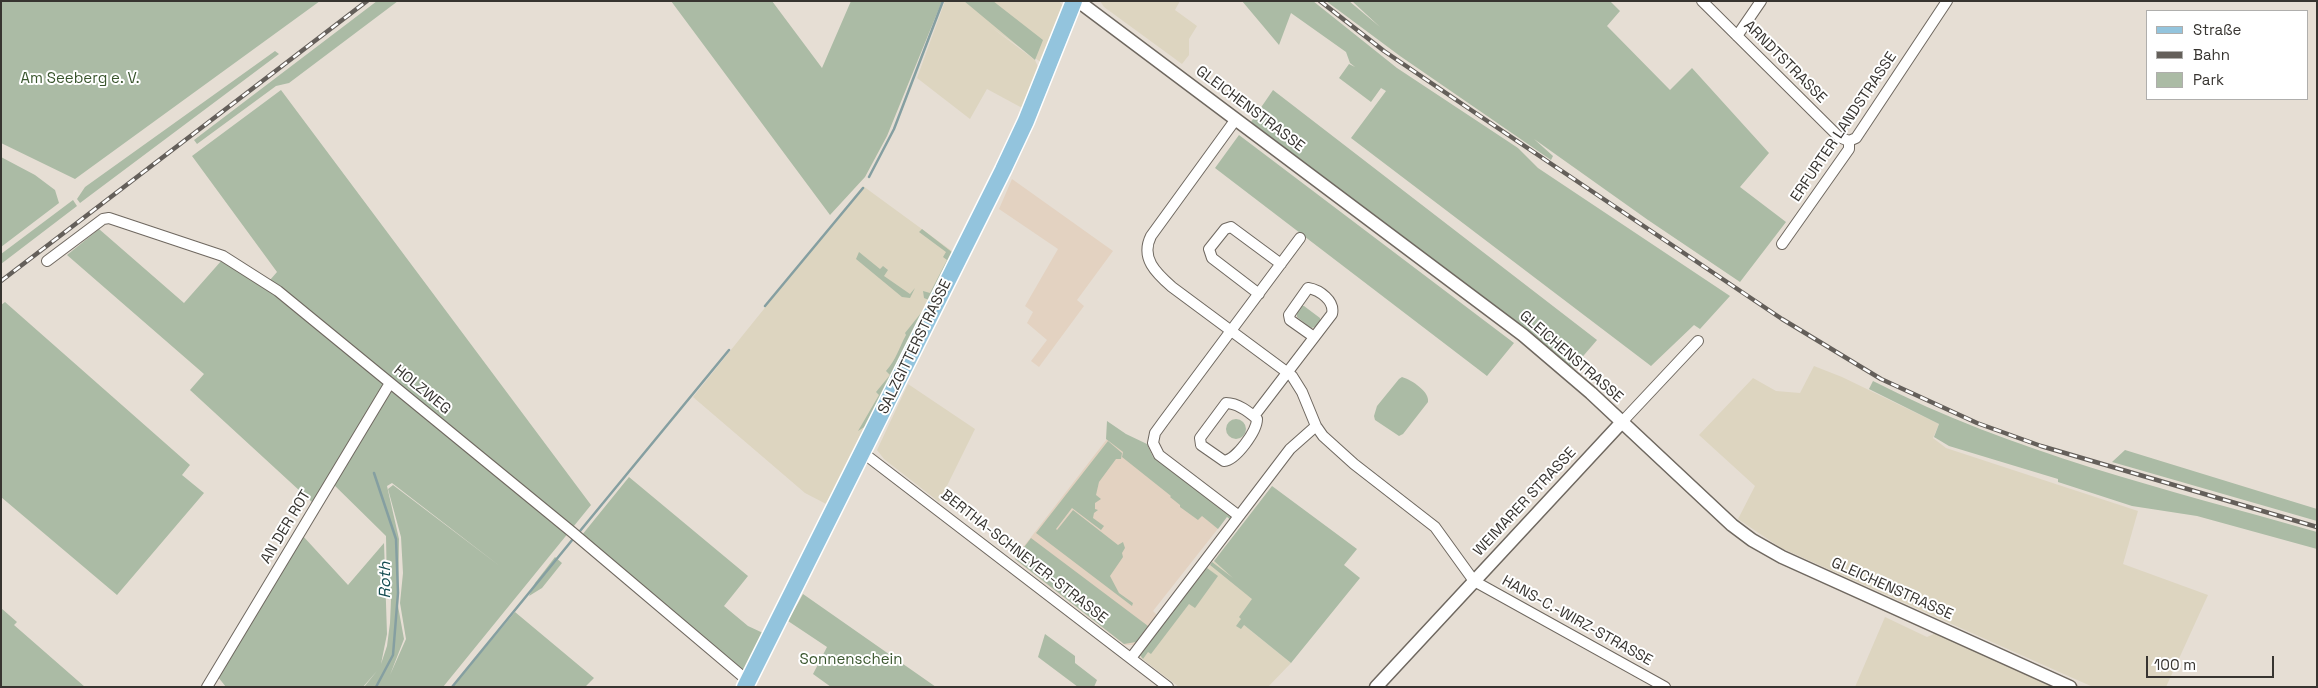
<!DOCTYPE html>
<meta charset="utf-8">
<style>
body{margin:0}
#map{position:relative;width:2318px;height:688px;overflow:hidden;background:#e6ded4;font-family:"Space Grotesk",sans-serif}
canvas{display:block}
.frame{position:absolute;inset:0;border:2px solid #373430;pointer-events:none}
.legend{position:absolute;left:2146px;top:10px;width:162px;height:90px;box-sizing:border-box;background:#fff;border:1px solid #afaeac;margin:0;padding:6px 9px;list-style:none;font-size:15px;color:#373430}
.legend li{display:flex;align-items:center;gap:10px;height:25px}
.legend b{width:25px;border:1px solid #afaeac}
.scale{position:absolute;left:2146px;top:656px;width:128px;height:22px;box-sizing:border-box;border:2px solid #373430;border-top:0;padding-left:6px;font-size:15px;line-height:18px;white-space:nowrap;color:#373430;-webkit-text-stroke:4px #fff;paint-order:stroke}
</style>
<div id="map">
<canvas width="2318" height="688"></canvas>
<div class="frame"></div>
<ul class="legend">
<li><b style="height:6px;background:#93c4dd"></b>Straße</li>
<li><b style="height:6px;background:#645f5a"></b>Bahn</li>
<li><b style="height:14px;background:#abbba5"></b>Park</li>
</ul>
<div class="scale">100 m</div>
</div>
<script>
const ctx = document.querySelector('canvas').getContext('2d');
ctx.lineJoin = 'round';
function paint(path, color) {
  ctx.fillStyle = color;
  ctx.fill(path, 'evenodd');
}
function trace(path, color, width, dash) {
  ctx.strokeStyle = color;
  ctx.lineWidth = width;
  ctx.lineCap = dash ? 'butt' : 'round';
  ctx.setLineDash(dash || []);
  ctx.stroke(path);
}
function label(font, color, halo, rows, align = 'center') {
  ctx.font = font + ' "Space Grotesk",sans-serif';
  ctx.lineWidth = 4;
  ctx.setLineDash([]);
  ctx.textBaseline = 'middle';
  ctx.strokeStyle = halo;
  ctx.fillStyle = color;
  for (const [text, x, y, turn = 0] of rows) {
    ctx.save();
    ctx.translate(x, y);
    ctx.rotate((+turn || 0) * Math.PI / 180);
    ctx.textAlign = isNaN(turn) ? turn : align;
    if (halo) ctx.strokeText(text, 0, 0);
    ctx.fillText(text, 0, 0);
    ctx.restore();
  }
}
const commercial = new Path2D(`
 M 945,1 L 1059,1 L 1063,6 L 1042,63 L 991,27 L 1035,60 L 1038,67 L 1024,109 L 987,89 L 970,119 L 917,78 Z
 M 1100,1 L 1180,1 L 1175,10 L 1197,26 L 1189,39 L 1189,55 L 1182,64 L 1104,7 Z
 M 863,186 L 956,254 L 830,506 L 805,493 L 693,397 Z
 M 1814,366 L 1842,377 L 1939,424 L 1933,438 L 1946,448 L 2138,511 L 2123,564 L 2208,595 L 2166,687 L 2093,687 L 1781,548 L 1738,519 L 1755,486 L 1699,435 L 1753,378 L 1776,391 L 1800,393 Z
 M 908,384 L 975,429 L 939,502 L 884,459 L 877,450 Z
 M 1214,561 L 1262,602 L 1244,625 L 1291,663 L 1268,687 L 1179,687 L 1141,658 L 1140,655 L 1189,590 Z
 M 1885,617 L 1927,637 L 1936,633 L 2055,687 L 1855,687 Z`);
const education = new Path2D(`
 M 1012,179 L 1113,251 L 1077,300 L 1084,306 L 1039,367 L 1031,361 L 1047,340 L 1027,323 L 1033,312 L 1025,306 L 1058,249 L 999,209 Z
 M 1107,439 L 1220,526 L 1153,611 L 1158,616 L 1135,645 L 1125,645 L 1014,559 Z`);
const green = new Path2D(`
 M 1,1 L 320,1 L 75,179 L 1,143 Z
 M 377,1 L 398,1 L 289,83 L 276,86 L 197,144 L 194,140 Z
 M 671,1 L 772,1 L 822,68 L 851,1 L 942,1 L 887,136 L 865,177 L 830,215 Z
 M 964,1 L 993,1 L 1043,40 L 1035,60 Z
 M 1242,1 L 1313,1 L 1397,68 L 1518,148 L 1538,168 L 1730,296 L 1700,329 L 1694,325 L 1651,366 L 1351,138 L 1386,91 L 1381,88 L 1371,102 L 1339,78 L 1349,64 L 1355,67 L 1350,63 L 1346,52 L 1291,13 L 1279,45 Z
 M 1326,1 L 1349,1 L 1380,27 L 1352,1 L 1610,1 L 1620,11 L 1607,26 L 1670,90 L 1692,68 L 1769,153 L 1740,187 L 1786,222 L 1740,282 L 1648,220 L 1534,139 L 1553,156 L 1551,160 L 1400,56 Z
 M 275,51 L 279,54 L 80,203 L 77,199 L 85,187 Z
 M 281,90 L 591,505 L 443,687 L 364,687 L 377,671 L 363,687 L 226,687 L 218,677 L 302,535 L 348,585 L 384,543 L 387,634 L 381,664 L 387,646 L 390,623 L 391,600 L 387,591 L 386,536 L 328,479 L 313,503 L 190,390 L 204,374 L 67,255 L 99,229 L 184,303 L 222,260 L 270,280 L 277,272 L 192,156 ZM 392,483 L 501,567 L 393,485 L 388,489 L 401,537 L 403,573 L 400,603 L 406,639 L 390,675 L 404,639 L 398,606 L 399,539 L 387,486 Z
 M 1273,90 L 1597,340 L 1572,369 L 1251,122 Z
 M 1239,135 L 1514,343 L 1487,376 L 1215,168 Z
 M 1,157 L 35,175 L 55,190 L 59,203 L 1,247 Z
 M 73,200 L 77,206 L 1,264 L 1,254 Z
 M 922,229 L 953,253 L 929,300 L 924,298 L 923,291 L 930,293 L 947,260 L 943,257 L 946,252 L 919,232 Z
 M 859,252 L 880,269 L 883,266 L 888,270 L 884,276 L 910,294 L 915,288 L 910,298 L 902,297 L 856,259 Z
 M 5,302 L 190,465 L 182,475 L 204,493 L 117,595 L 1,497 L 1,305 Z
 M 1301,306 L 1304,306 L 1320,318 L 1320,322 L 1316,327 L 1311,328 L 1297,317 L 1297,312 Z
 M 921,313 L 922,316 L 866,426 L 858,431 L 879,395 L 876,392 L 890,375 L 886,371 C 896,360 899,348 906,335 L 905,333 Z
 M 1402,377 C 1412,380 1430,392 1428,402 L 1403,434 L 1399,436 L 1375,420 L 1374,416 L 1377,406 L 1399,379 Z
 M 1873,381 C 2013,453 2166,489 2317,532 L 2317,549 L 2197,516 L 2132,506 L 2058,482 L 2058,479 L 1949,446 L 1934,437 L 1939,424 L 1869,389 Z
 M1226 429a10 10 0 1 1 20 0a10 10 0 1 1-20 0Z
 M 1107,421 L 1126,434 L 1147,444 L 1153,457 L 1231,516 L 1232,521 L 1227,517 L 1218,529 L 1202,516 L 1198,520 L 1180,507 L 1180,505 L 1170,497 L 1171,496 L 1122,457 L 1123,452 L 1106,439 Z
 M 1108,441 L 1122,453 L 1121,459 L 1116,459 L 1099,482 L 1096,495 L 1101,499 L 1095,503 L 1095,509 L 1098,510 L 1094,513 L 1093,518 L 1104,526 L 1101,530 L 1072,508 L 1056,529 L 1057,530 L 1073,510 L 1118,545 L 1123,542 L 1125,548 L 1122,553 L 1123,557 L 1110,576 L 1119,593 L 1133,603 L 1132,606 L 1036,533 Z
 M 2125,450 L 2317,509 L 2317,521 L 2112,462 Z
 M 629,477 L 748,576 L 724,606 L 748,626 L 763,633 L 744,671 L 582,535 Z
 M 1272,486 L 1357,549 L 1344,565 L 1360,578 L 1291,663 L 1244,625 L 1241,629 L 1236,626 L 1241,619 L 1239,617 L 1252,599 L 1210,565 L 1212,562 L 1233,578 L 1214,561 Z
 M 1031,538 L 1148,626 L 1136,642 L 1124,644 L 1015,559 Z
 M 555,557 L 562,563 L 542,588 L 529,596 L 535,583 Z
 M 1207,568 L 1218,576 L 1195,608 L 1189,604 L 1151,654 L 1148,652 L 1143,659 L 1140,655 L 1141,652 Z
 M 803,594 L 936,687 L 831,687 L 813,674 L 827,647 L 788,621 Z
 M 1,608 L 17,622 L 14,625 L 85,687 L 1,687 Z
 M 515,612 L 594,678 L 585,687 L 452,687 Z
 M 1045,634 L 1075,656 L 1075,663 L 1097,680 L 1094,687 L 1078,687 L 1038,657 Z`);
const stream = new Path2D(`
 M 869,177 L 894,129 L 943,1
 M 765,306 L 863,188
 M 374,473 L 396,539 L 398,593 L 393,655 L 376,687
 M 580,531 L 729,350
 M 452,687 L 573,539`);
const minor = new Path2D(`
 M 1702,1 L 1839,137 L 1849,141
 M 1737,36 L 1761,1
 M 1236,119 L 1151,236 C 1140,258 1156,273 1172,287 L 1292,376 L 1302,392 L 1316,426 L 1323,436 L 1354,464 L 1435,527 L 1474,581 L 1665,687
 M 1849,141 L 1856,138 L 1947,1
 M 1782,244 L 1849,149 L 1849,141
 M 47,261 L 103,219 L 109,218 L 223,256 L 278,291 L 572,532 L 748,681
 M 1259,294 L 1212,258 L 1209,249 L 1225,229 L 1231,227 L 1281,264
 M 1226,403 C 1238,403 1249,412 1257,419 C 1257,431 1236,460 1224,461 L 1201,445 L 1200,438 Z
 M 1254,416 L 1332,314 C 1335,301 1320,290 1308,288 L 1289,315 L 1290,320 L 1314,337
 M 1622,422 L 1698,341
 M 862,452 L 1168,687
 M 1239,516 L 1159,455 L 1153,443 L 1155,433 L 1163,422 L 1300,238
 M 1131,658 L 1290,449 L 1316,426
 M 207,687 L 390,383`);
const tertiary = new Path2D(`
 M 1078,1 L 1523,335 L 1591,393 L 1732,525 L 1752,540 L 1782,557 L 2070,687
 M 1376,687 L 1622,422`);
const primary = new Path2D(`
 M 745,687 L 1003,170 L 1026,121 L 1074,1`);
const rail = new Path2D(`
 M 1320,1 L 1384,51 L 1474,112 L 1782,319 L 1881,379 L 1977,423 L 2041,446 L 2317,527
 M 1,281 L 367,1`);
const streetNames = [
 ["ARNDTSTRASSE",1785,62,45],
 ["GLEICHENSTRASSE",1250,109,37],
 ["ERFURTER LANDSTRASSE",1844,127,-56],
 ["SALZGITTERSTRASSE",915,347,-64],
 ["GLEICHENSTRASSE",1571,357,41],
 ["HOLZWEG",422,390,39],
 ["WEIMARER STRASSE",1525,502,-47],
 ["AN DER ROT",286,527,-59],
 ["BERTHA-SCHNEYER-STRASSE",1024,557,38],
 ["GLEICHENSTRASSE",1892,589,24],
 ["HANS-C.-WIRZ-STRASSE",1577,621,29]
];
const parkNames = [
 ["Am Seeberg e. V.",80,79],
 ["Sonnenschein",851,660]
];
const waterNames = [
 ["Roth",386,580,-90]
];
paint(commercial, '#ddd5c0');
paint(education, '#e3d2c1');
paint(green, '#abbba5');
trace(stream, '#859fa1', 2.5);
trace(minor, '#6f6860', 12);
trace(tertiary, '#6f6860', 15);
trace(primary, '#fff', 19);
trace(minor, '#fff', 10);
trace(tertiary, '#fff', 12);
trace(primary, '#93c4dd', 16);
trace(rail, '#645f5a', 4.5);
trace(rail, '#fff', 2.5, [8]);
label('15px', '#373430', '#fff', streetNames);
label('15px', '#3a562e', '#fff', parkNames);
label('italic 16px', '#124b50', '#fff', waterNames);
</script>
